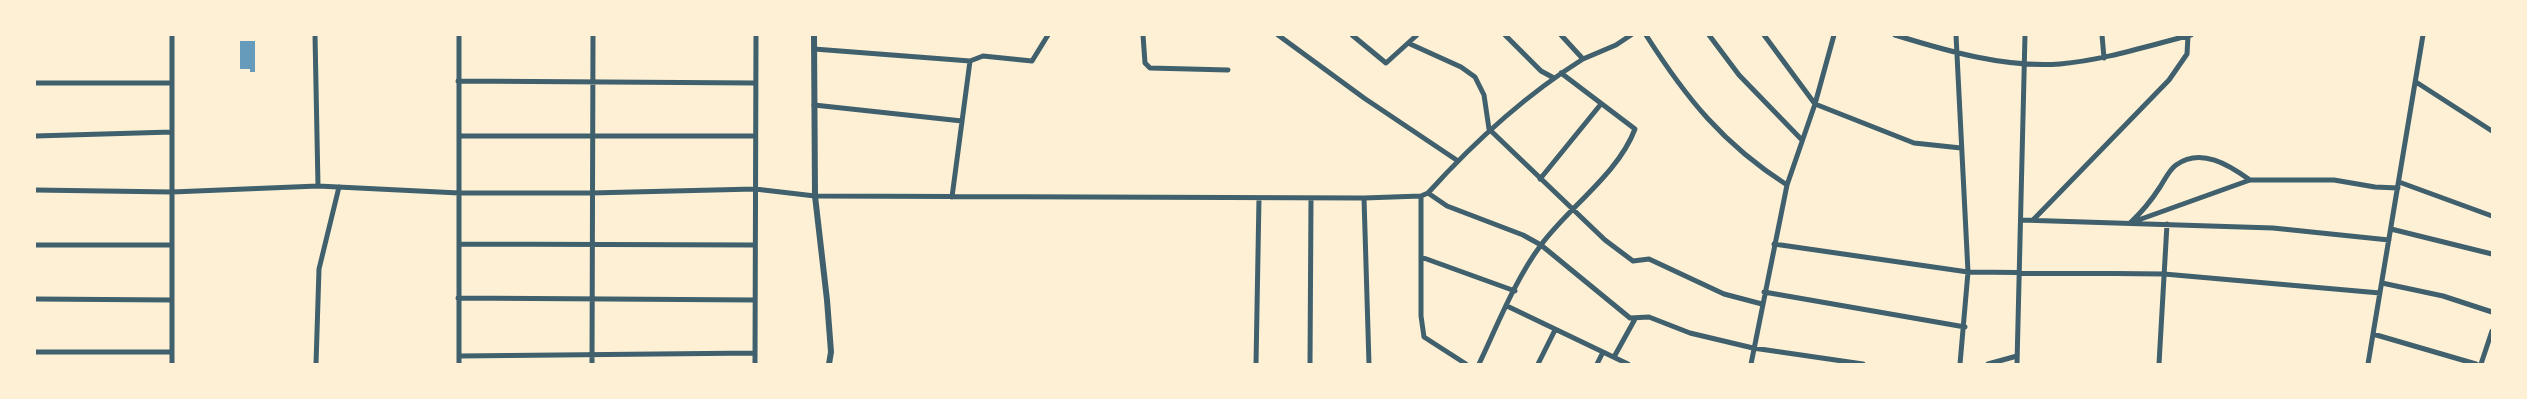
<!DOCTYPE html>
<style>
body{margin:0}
#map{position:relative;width:2527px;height:399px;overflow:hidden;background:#fdf0d5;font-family:"Sofia Sans Condensed",sans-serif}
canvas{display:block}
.frame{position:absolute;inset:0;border:36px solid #fdf0d5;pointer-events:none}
</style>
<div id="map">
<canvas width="2527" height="399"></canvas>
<div class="frame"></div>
</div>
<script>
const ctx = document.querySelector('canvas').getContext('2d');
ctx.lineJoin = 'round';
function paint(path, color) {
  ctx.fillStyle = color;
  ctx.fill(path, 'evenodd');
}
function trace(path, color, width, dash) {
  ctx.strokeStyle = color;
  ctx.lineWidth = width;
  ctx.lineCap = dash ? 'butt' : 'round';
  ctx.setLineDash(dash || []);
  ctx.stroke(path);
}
const water = new Path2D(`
 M 240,41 L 255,41 L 255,72 L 250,72 L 250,69 L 240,69 Z`);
const minor = new Path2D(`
 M 315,35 L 318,186
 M 1143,35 L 1145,63 L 1150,68 L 1228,70
 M 1278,35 L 1364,98 L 1458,161
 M 1352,35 L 1386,63 L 1417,35
 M 1505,35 L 1541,71 L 1554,78
 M 1561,35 L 1583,59 L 1616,45 L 1631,35
 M 1646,35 C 1686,98 1723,144 1787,185
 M 1709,35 L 1739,75 L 1801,139
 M 1764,35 L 1815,104 L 1914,143 L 1961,148
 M 1895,35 C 1947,51 2005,68 2060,64 C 2105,60 2147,46 2191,35
 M 1956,35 L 1968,272 L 1960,364
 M 2102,35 L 2104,58
 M 1408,43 L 1461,67 L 1475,77 L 1484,95 L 1489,129 L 1605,240 L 1633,261 L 1649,259 L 1724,294 L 1762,304
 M 814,49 L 970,61 L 983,56 L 1032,61 L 1048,35
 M 458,81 L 755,83
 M 2416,82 L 2492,131
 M 35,83 L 172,83
 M 814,105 L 962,121
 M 35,136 L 172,132
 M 459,136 L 755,136
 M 1540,179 L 1601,104
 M 2250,180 C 2229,165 2201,147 2176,165 C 2169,170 2164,181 2160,187 C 2151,201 2142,212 2130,223 L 2250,180 L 2334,180 L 2375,187 L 2398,188
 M 2399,182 L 2492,216
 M 35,190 L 172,192 L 318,186 L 459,193 L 591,193 L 755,189 L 815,196 L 1364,198 L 1421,196 L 1428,193 L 1447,206 L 1523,235 L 1541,245 L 1630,318 L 1649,317 L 1690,333 L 1753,348 L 1863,364
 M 1428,193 C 1474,142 1524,96 1583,59
 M 1421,196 L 1421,316 L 1424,337 L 1466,364
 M 952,197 L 970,61
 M 1364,198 L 1369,364
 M 2021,220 L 2273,228 L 2389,240
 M 2033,220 L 2169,80 L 2187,54 L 2188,36
 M 2391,229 L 2492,254
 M 459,244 L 754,245
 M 1774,244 L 1968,272 L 2164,274 L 2380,293
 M 35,245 L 172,245
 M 1421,257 L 1515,291
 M 2382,283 L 2443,296 L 2492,312
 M 1764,292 L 1965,327
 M 458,298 L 755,300
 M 35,299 L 172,300
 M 1507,306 L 1628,364
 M 2373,334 L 2476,364
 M 35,352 L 172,352
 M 459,356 L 755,353
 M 1614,357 L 1635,319
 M 172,364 L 172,35
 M 316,364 L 319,269 L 339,187
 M 459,364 L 459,35
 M 592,364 L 593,35
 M 755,364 L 756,35
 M 1256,364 L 1259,198
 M 1310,364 L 1311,198
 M 1479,364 C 1497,326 1516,278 1541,245 C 1569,207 1618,174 1635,129 L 1561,73
 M 1538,364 L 1555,330
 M 1597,364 L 1603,352
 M 1751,364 L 1787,185 L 1815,104 L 1834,35
 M 1988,364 L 2017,356
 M 2017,364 L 2025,35
 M 2159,364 L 2167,224
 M 2368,364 L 2423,35
 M 2481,364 L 2492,331`);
const tertiary = new Path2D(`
 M 814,35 L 815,196 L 827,300 L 831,352 L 829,364`);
paint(water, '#669bbc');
trace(minor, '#3f606c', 5);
trace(tertiary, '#3f606c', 6);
</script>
